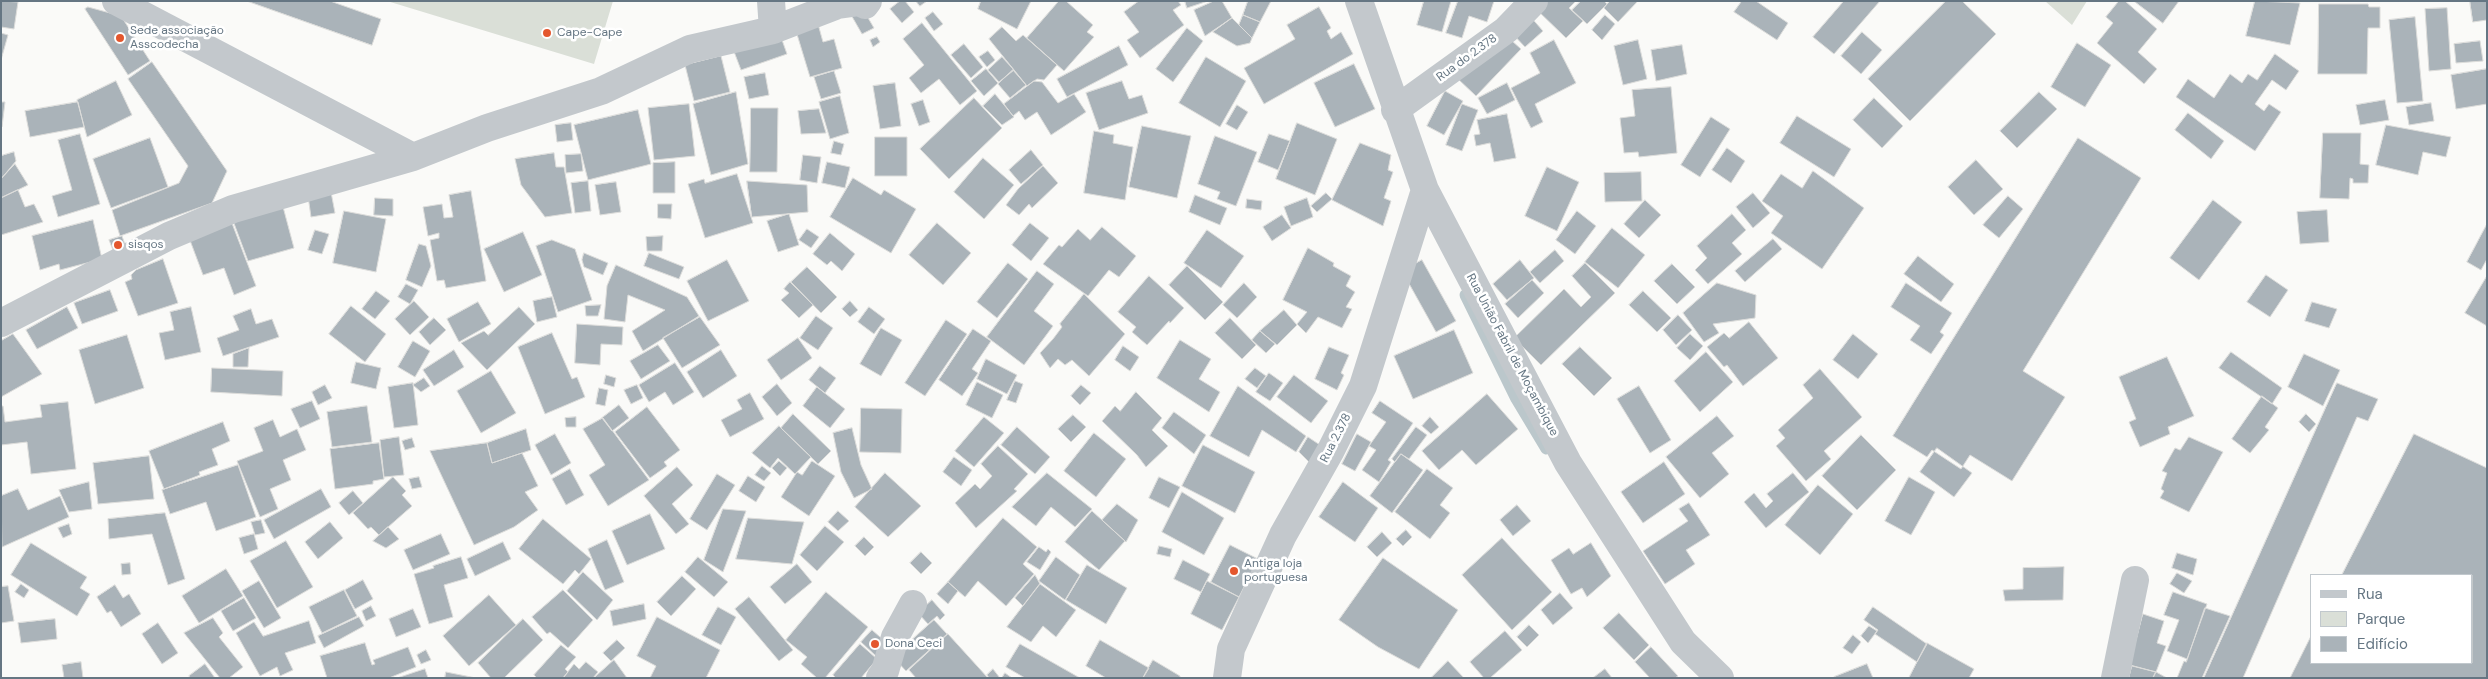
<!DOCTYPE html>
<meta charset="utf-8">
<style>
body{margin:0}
#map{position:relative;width:2488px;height:679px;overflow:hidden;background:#fafaf8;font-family:"DM Sans",sans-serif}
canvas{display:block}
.frame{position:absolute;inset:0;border:2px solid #657683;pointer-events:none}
.legend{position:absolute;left:2310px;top:574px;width:162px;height:90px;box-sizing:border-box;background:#fff;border:1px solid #c1c8cd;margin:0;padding:6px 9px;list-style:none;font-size:15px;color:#657683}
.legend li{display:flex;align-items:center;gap:10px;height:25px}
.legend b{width:25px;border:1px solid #c1c8cd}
</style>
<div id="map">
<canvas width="2488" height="679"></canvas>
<div class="frame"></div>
<ul class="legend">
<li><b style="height:6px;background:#c3c8cc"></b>Rua</li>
<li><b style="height:14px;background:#dadfd7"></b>Parque</li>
<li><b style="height:14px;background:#aab3b9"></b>Edifício</li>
</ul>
</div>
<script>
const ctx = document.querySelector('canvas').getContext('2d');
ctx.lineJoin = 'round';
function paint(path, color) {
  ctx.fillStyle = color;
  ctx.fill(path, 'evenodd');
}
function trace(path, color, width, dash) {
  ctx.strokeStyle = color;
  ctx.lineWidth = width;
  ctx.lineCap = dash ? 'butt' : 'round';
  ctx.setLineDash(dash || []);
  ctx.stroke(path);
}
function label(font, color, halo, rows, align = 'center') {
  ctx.font = font + ' "DM Sans",sans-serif';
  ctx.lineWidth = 5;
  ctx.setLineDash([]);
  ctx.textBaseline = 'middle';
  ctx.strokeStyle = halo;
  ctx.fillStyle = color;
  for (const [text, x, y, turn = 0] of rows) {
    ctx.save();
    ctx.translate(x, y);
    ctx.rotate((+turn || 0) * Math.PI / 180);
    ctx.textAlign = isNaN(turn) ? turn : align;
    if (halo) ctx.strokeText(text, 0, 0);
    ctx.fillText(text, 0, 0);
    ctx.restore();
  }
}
const green = new Path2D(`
 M 387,1 L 613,1 L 594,64 Z
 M 2045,1 L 2087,1 L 2072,25 Z`);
const stream = new Path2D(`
 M 1465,295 L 1516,399 L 1546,449`);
const building = new Path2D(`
 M 1,1 L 18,2 L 14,29 L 1,27 Z
 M 247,1 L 330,1 L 381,19 L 372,45 Z
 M 900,1 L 905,1 L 914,12 L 902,23 L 890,9 Z
 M 916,1 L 927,1 L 920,6 Z
 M 981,1 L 1031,1 L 1017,29 L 978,9 Z
 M 1059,1 L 1066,1 L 1093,25 L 1087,32 L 1094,37 L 1064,71 L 1027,38 Z
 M 1139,1 L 1178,1 L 1181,5 L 1173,10 L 1184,25 L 1140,58 L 1127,40 L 1139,32 L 1124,12 Z
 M 1185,1 L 1208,1 L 1187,8 Z
 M 1214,1 L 1222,1 L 1232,18 L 1205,36 L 1194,10 Z
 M 1248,1 L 1271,1 L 1260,22 L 1243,15 Z
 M 1424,1 L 1451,1 L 1442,32 L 1417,25 Z
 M 1458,1 L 1494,1 L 1487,22 L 1469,16 L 1462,38 L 1446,33 Z
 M 1542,1 L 1576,1 L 1569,8 L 1583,21 L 1566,38 L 1535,8 Z
 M 1581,1 L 1604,1 L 1607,4 L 1587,24 L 1572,10 Z
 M 1610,1 L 1638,1 L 1618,22 L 1604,8 Z
 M 1742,1 L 1756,1 L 1788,23 L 1777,40 L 1734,12 Z
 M 1844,1 L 1880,1 L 1834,54 L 1813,37 Z
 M 1946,1 L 1962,1 L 1996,34 L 1910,121 L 1868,79 Z
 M 2119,1 L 2125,1 L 2157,29 L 2138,52 L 2157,69 L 2144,84 L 2097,43 L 2113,23 L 2106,17 Z
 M 2134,1 L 2179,1 L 2163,23 Z
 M 2255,1 L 2300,3 L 2290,45 L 2246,36 Z
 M 2470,1 L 2487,1 L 2487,20 L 2473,22 Z
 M 2319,4 L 2368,4 L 2369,7 L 2380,7 L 2380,28 L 2368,28 L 2367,74 L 2318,74 Z
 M 88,7 L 121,16 L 150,61 L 128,75 L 85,9 Z
 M 1319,7 L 1331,28 L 1327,31 L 1331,39 L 1341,32 L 1353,54 L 1264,104 L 1244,68 L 1295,39 L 1287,25 Z
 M 2447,8 L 2451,69 L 2429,71 L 2425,9 Z
 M 864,11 L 874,28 L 862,34 L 850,13 Z
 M 933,12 L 943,24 L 934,31 L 925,18 Z
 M 1243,15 L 1260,22 L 1252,38 L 1239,25 Z
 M 1529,15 L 1543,31 L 1525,47 L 1511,32 Z
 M 1605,15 L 1615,24 L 1602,40 L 1592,30 Z
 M 2415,17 L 2423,101 L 2397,103 L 2389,20 Z
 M 1232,18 L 1252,38 L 1250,43 L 1237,46 L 1213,32 Z
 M 922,23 L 977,91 L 960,105 L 939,79 L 921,93 L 909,78 L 924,65 L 903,39 Z
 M 818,24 L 823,42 L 834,39 L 842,68 L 810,77 L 796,31 Z
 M 1002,27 L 1016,41 L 1023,35 L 1057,65 L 1044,80 L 1037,79 L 1027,86 L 989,39 Z
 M 1187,28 L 1203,41 L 1173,82 L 1156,69 Z
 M 1501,31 L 1521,49 L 1476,96 L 1457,78 Z
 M 1862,32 L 1882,50 L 1861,74 L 1841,56 Z
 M 1,33 L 8,35 L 1,60 Z
 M 781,37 L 787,54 L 741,70 L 733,49 Z
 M 877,37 L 880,42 L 873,47 L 870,40 Z
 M 1554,40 L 1576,83 L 1535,104 L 1543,122 L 1531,128 L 1511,88 L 1540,73 L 1530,53 Z
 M 1638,40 L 1647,79 L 1623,85 L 1614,46 Z
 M 2480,41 L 2483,61 L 2456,63 L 2454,44 Z
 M 2077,43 L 2111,65 L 2085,107 L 2051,87 Z
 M 964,44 L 983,67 L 971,78 L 951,55 Z
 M 1682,45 L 1687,74 L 1656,81 L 1651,50 Z
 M 1119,46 L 1128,65 L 1067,97 L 1057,79 Z
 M 988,51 L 995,60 L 987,67 L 979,57 Z
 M 2275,54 L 2299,71 L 2286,90 L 2272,80 L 2255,104 L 2264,111 L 2269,104 L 2281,112 L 2255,151 L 2176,97 L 2188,79 L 2214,98 L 2230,74 L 2242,83 L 2248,74 L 2257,80 Z
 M 721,56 L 730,92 L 694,101 L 685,65 Z
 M 1002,57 L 1014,70 L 999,82 L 988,70 Z
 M 1206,57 L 1246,81 L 1220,127 L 1179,103 Z
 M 152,62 L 227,171 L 212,203 L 120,236 L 112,210 L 179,183 L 188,166 L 128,79 Z
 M 1354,64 L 1375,109 L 1335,127 L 1314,83 Z
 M 986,69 L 998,83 L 984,96 L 971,81 Z
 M 2487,69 L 2487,104 L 2456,109 L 2451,75 Z
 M 1013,70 L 1026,85 L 1010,98 L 998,84 Z
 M 834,71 L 841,93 L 821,99 L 814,77 Z
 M 765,73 L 769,95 L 749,99 L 744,77 Z
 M 116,81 L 132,115 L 87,137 L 77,100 Z
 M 1034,81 L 1042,82 L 1058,103 L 1074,94 L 1086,112 L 1051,135 L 1037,112 L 1025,120 L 1019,111 L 1013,116 L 1004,104 Z
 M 1122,81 L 1129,99 L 1142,95 L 1148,113 L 1099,130 L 1086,93 Z
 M 895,83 L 901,126 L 880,129 L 873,86 Z
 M 1507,83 L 1515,100 L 1487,114 L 1478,98 Z
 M 1671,87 L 1677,153 L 1639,157 L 1638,152 L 1624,153 L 1620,118 L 1635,116 L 1632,90 Z
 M 1445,91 L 1463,101 L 1444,135 L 1427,126 Z
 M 736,92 L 748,164 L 711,175 L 693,104 Z
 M 2039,92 L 2057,109 L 2017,148 L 2000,131 Z
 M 995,94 L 1014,117 L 1002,125 L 983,106 Z
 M 840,96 L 849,133 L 830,139 L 819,102 Z
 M 974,98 L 1002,128 L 949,179 L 920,149 Z
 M 1874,98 L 1903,126 L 1882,148 L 1853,120 Z
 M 923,100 L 930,122 L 919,126 L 911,104 Z
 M 2385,100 L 2389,120 L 2360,125 L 2356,105 Z
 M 1,102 L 5,102 L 2,127 L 1,127 Z
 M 78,102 L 84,127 L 30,137 L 25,111 Z
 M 2431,103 L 2434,121 L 2409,125 L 2406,107 Z
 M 689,104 L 695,156 L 654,160 L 648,108 Z
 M 1462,104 L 1478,110 L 1462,151 L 1446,145 Z
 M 1237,105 L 1248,112 L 1237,130 L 1226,124 Z
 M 751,108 L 778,108 L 777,172 L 750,172 Z
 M 819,109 L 826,133 L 801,134 L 798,111 Z
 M 638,110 L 651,164 L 588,180 L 574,125 Z
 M 2188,113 L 2224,141 L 2211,159 L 2175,130 Z
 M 1507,114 L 1516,158 L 1494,162 L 1490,143 L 1476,146 L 1474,135 L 1480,134 L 1477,120 Z
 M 1797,116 L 1851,149 L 1834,177 L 1780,143 Z
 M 1711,117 L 1730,129 L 1700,177 L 1681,165 Z
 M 571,123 L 573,140 L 557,142 L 555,125 Z
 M 1297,123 L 1337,139 L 1315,195 L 1276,179 Z
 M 2386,125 L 2451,137 L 2446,157 L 2423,152 L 2418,175 L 2376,165 Z
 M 1142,126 L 1191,136 L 1177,198 L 1129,187 Z
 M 1094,131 L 1114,135 L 1113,143 L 1133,147 L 1125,200 L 1084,193 Z
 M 2323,133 L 2361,133 L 2360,164 L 2369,165 L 2368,183 L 2353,183 L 2353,179 L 2350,178 L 2349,199 L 2320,198 Z
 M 80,134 L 100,204 L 58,217 L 52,196 L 72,190 L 58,140 Z
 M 1269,134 L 1290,141 L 1278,170 L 1258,162 Z
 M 1215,136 L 1257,152 L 1236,206 L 1217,199 L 1220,192 L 1198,184 Z
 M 875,137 L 907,137 L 907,176 L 875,176 Z
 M 150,138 L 168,187 L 111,208 L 93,159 Z
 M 2078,138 L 2141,178 L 2023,371 L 2065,397 L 2012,481 L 1970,455 L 1961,469 L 1932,450 L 1927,457 L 1893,436 Z
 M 834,141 L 844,144 L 841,155 L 831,153 Z
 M 1360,143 L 1391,155 L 1388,170 L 1393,172 L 1384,198 L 1391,201 L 1383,226 L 1332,200 Z
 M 1727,148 L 1745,161 L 1731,183 L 1712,170 Z
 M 1031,150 L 1043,165 L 1021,184 L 1009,170 Z
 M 14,152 L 16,161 L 1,179 L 1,156 Z
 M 554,153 L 556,167 L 564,167 L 572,213 L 545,217 L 521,185 L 515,159 Z
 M 581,154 L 583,171 L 566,173 L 565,155 Z
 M 803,155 L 821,157 L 817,183 L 800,180 Z
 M 983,158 L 1014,185 L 984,219 L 954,192 Z
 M 1976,160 L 2003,189 L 1974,215 L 1948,187 Z
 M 675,162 L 675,193 L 653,193 L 653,163 Z
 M 827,162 L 850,167 L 845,188 L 822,183 Z
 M 15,164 L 28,185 L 1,198 L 1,179 Z
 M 1043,166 L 1058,183 L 1032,208 L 1029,204 L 1019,215 L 1006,205 L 1018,189 Z
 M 1547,167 L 1579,182 L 1557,231 L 1525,216 Z
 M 1813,171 L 1864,208 L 1822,269 L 1771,233 L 1783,216 L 1762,201 L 1781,174 L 1802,188 Z
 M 1641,172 L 1642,201 L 1605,202 L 1604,173 Z
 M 737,174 L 753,223 L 705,238 L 688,184 L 704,179 L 705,183 Z
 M 853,178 L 881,195 L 884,190 L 916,209 L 891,253 L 830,217 Z
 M 588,181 L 591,211 L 575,213 L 571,183 Z
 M 747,181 L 807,185 L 808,212 L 752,217 Z
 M 616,182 L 621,212 L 600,215 L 595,185 Z
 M 18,190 L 25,207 L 34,204 L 43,222 L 1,235 L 1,198 Z
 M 471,191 L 486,281 L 446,288 L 444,280 L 437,281 L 430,240 L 439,238 L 439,233 L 428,236 L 423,207 L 442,204 L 444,218 L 453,217 L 449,195 Z
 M 331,192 L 335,213 L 311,217 L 308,196 Z
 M 1326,193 L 1332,199 L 1317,212 L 1311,206 Z
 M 1753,193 L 1770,213 L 1753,228 L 1736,207 Z
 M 1195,195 L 1227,208 L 1220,225 L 1189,212 Z
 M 2008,196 L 2023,209 L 1999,238 L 1983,225 Z
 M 375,198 L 393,199 L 393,216 L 374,215 Z
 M 1307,198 L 1313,217 L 1291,226 L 1284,207 Z
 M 1247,199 L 1262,201 L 1261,210 L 1246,208 Z
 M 1645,200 L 1661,215 L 1639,238 L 1624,224 Z
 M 2213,200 L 2242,222 L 2199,280 L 2170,258 Z
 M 282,203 L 294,248 L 248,261 L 232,218 Z
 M 658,204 L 672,204 L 671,219 L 658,218 Z
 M 2327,210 L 2329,242 L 2300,244 L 2297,212 Z
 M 344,211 L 386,219 L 376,272 L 333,263 Z
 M 1577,211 L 1596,226 L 1575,254 L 1556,240 Z
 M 789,214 L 799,245 L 778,252 L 767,221 Z
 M 1732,214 L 1746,230 L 1732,243 L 1742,254 L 1708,284 L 1695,270 L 1707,258 L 1697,246 Z
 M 1282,215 L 1291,228 L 1272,241 L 1263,227 Z
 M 230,218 L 256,286 L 234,295 L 224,268 L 203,275 L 188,235 Z
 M 93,220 L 102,259 L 60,270 L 59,264 L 40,270 L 32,236 Z
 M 937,223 L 971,253 L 943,285 L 909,255 Z
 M 1030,223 L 1049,238 L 1031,261 L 1012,245 Z
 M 2487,224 L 2487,259 L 2481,270 L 2467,262 Z
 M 1102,227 L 1136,256 L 1119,277 L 1109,270 L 1088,296 L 1043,264 L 1059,245 L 1062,247 L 1078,229 L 1090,240 Z
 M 1612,228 L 1645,255 L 1618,288 L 1585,262 Z
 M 807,229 L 819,237 L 811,248 L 799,240 Z
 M 315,230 L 329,234 L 322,254 L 308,250 Z
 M 1207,230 L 1244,256 L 1221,288 L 1184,263 Z
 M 523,232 L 542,275 L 504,292 L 484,249 Z
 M 830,233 L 855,254 L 842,271 L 831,261 L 827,265 L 813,254 Z
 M 122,236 L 127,250 L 115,255 L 109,240 Z
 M 663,236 L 662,251 L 647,251 L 646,237 Z
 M 1773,239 L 1782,249 L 1745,282 L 1735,271 Z
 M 552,240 L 575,249 L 592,300 L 558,312 L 536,246 Z
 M 419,244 L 426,246 L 431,266 L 422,287 L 406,280 Z
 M 1308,248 L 1334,263 L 1333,266 L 1351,276 L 1346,286 L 1355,292 L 1346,307 L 1352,309 L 1342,328 L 1318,317 L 1306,333 L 1297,324 L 1307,312 L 1283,300 Z
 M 1555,250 L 1564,261 L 1540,283 L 1530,272 Z
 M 584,253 L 608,263 L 603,275 L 584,267 L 582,260 Z
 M 649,253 L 684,267 L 679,279 L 644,266 Z
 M 1918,256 L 1954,284 L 1941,302 L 1904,274 Z
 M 163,259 L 178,303 L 138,316 L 125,282 L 132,279 L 131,275 L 136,270 Z
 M 727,260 L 749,301 L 708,321 L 687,281 Z
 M 1422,260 L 1456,321 L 1436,332 L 1402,271 Z
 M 1520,260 L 1534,278 L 1507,300 L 1493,284 Z
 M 1008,263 L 1028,279 L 997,318 L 977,302 Z
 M 1585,263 L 1615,293 L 1541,365 L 1514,338 L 1564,289 L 1581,307 L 1591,297 L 1572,276 Z
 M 1672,264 L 1695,287 L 1677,304 L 1654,281 Z
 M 616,265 L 687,297 L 699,316 L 643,351 L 632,331 L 665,310 L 628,295 L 625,322 L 604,319 L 607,286 Z
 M 1187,266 L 1223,302 L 1205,320 L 1169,285 Z
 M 807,267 L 837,297 L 821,313 L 791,282 Z
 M 1037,271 L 1054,284 L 1034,311 L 1053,326 L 1024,365 L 987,337 Z
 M 2266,275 L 2288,290 L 2270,317 L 2247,302 Z
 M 1149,276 L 1184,308 L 1170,323 L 1169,321 L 1147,345 L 1132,332 L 1136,327 L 1118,312 Z
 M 2487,276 L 2487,326 L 2465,313 Z
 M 1532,280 L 1544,293 L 1518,318 L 1505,304 Z
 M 790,282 L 813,305 L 799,318 L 781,300 L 789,293 L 784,289 Z
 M 1244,283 L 1257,297 L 1237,318 L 1223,305 Z
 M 1717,283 L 1756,295 L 1755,318 L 1713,324 L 1719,333 L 1704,342 L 1683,313 Z
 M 1906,283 L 1952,313 L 1940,332 L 1944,335 L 1931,354 L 1910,340 L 1920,326 L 1891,307 Z
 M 406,284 L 418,290 L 410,304 L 398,297 Z
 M 110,290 L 118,311 L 82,324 L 74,303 Z
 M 376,291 L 390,301 L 375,319 L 362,309 Z
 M 1643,291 L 1671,318 L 1657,332 L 1629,305 Z
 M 1084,294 L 1125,334 L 1089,376 L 1072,360 L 1065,365 L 1058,359 L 1050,368 L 1040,353 L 1053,339 L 1062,327 L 1060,324 Z
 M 552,297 L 557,317 L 537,322 L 533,301 Z
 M 414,301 L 429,317 L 410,335 L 395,319 Z
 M 850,301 L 858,310 L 850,317 L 842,309 Z
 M 478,302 L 491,324 L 459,342 L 447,319 Z
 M 2312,302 L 2337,309 L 2329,328 L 2305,321 Z
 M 601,305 L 598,316 L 586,316 L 585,306 Z
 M 351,306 L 386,334 L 365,362 L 329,334 Z
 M 67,307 L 78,328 L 37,349 L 26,330 Z
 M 191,307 L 201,352 L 165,360 L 159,333 L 174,330 L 170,312 Z
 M 519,307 L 535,324 L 487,370 L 461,343 L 484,331 L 488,335 Z
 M 869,307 L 885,319 L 874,334 L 858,322 Z
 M 251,309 L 256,324 L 272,319 L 279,337 L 223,356 L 217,338 L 239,330 L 233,316 Z
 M 1284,310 L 1297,325 L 1277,345 L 1260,331 Z
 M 1678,315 L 1692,330 L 1676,345 L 1663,330 Z
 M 816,316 L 833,328 L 818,350 L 800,338 Z
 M 700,317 L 720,345 L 682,368 L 663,338 Z
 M 434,318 L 446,330 L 430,345 L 419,332 Z
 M 1230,318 L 1256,345 L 1242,359 L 1215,333 Z
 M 946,320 L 967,334 L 925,396 L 905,383 Z
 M 1749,322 L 1778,358 L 1743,386 L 1727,365 L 1724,367 L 1707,347 L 1724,333 L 1729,338 Z
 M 577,324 L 623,327 L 622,345 L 601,344 L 600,365 L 575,363 Z
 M 881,328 L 902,340 L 881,376 L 860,364 Z
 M 973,329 L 991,341 L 972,369 L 978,373 L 962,396 L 939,380 Z
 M 1454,330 L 1473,373 L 1413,399 L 1394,356 Z
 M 1260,331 L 1275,344 L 1266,353 L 1252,340 Z
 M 552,333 L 572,379 L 577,377 L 585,397 L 545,414 L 518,347 Z
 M 13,334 L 42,374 L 1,397 L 1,341 Z
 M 1690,334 L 1703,346 L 1690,360 L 1677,348 Z
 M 1853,334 L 1878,354 L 1858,379 L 1833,360 Z
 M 127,335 L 144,388 L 95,404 L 79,350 Z
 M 798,338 L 812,358 L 781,380 L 767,360 Z
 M 1180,340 L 1211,359 L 1199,379 L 1220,392 L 1209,412 L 1157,378 Z
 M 413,341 L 430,351 L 415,377 L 398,367 Z
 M 658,345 L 670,361 L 641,379 L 630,361 Z
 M 1123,346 L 1139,357 L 1130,371 L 1115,360 Z
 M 1329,347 L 1349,355 L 1341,373 L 1344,375 L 1337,390 L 1315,379 Z
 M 1580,347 L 1612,378 L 1594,396 L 1562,364 Z
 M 249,348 L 248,367 L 233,367 L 233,354 Z
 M 454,350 L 464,367 L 434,386 L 423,370 Z
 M 721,350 L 737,376 L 703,398 L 687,372 Z
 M 1706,352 L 1733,382 L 1700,412 L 1674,381 Z
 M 2231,352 L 2282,388 L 2272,404 L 2219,368 Z
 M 2304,354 L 2340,370 L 2323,406 L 2288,387 Z
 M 2167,357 L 2194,416 L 2168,427 L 2170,434 L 2140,447 L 2129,422 L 2136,419 L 2119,377 Z
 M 986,359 L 1017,375 L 1007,394 L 977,379 Z
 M 356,362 L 381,368 L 376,389 L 351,383 Z
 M 675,363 L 694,392 L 673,405 L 665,392 L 649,402 L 639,385 Z
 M 820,366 L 836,378 L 825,393 L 809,380 Z
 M 212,368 L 283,371 L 282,396 L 211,392 Z
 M 1255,368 L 1266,376 L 1257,388 L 1245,379 Z
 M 1820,369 L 1862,417 L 1824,451 L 1831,459 L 1806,481 L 1776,446 L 1785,438 L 1778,430 L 1813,398 L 1803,385 Z
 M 491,371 L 516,413 L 481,433 L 457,391 Z
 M 1269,373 L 1283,383 L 1270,401 L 1256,392 Z
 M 606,375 L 616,378 L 614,387 L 604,384 Z
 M 1294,375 L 1328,401 L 1311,423 L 1277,397 Z
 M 424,378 L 430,386 L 421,392 L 413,385 Z
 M 1015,381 L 1023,384 L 1016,403 L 1007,400 Z
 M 977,382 L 1003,395 L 992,418 L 966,405 Z
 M 413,383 L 418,425 L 394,428 L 388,387 Z
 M 2337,383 L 2378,399 L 2368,421 L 2357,417 L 2243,678 L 2204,678 Z
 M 777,384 L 792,403 L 777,416 L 762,397 Z
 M 325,385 L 332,398 L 318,405 L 312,392 Z
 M 637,385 L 643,398 L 631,404 L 624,390 Z
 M 1081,385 L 1091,393 L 1080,405 L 1071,396 Z
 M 1238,386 L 1306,436 L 1296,452 L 1262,430 L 1249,457 L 1210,436 Z
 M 1639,386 L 1671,440 L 1650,453 L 1617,399 Z
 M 817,387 L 845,409 L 830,428 L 803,406 Z
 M 599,388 L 608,390 L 605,406 L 596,404 Z
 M 1136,392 L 1162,418 L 1152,430 L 1168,446 L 1146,467 L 1137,455 L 1102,421 L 1115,406 L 1120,411 Z
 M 750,393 L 764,419 L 730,437 L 721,420 L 742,409 L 737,400 Z
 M 1487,394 L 1518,429 L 1476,465 L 1462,450 L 1439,470 L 1422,451 Z
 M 2262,396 L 2278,408 L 2265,427 L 2269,430 L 2250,453 L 2232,439 Z
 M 312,401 L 320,419 L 300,428 L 291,409 Z
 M 1380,401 L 1413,423 L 1388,460 L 1391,462 L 1379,482 L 1362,470 L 1376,450 L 1369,446 L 1386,422 L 1372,413 Z
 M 68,402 L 76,469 L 31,474 L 27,442 L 1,445 L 1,406 L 3,406 L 5,422 L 42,417 L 40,405 Z
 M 619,405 L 629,418 L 612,431 L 602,418 Z
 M 367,406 L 372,442 L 332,447 L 327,412 Z
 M 647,407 L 680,450 L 664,462 L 667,466 L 650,478 L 615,432 Z
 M 861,408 L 902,409 L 901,453 L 860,452 Z
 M 1174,412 L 1206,435 L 1194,454 L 1162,428 Z
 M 793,414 L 831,451 L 818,464 L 781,428 Z
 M 2306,414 L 2316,424 L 2309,432 L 2299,422 Z
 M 1073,415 L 1086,427 L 1071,442 L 1058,429 Z
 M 1717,416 L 1734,436 L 1712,453 L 1729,474 L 1700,498 L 1666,457 Z
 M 576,417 L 576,427 L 566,427 L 565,418 Z
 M 984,417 L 1004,433 L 974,467 L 955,451 Z
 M 1430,417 L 1439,427 L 1431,434 L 1422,426 Z
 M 603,418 L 649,480 L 608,506 L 589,475 L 605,465 L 583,429 Z
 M 273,420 L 280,437 L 297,429 L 306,450 L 283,460 L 291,480 L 270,489 L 278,509 L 260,517 L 237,461 L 263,451 L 254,428 Z
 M 223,422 L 230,441 L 212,449 L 218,465 L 199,472 L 200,475 L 164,489 L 149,451 Z
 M 779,426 L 811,457 L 795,474 L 778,458 L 770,468 L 752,453 Z
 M 1017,427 L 1050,457 L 1035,474 L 1001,445 Z
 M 1416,427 L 1427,435 L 1409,459 L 1401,454 L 1395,462 L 1392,459 Z
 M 852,428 L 861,465 L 872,489 L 854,498 L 841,472 L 833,433 Z
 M 526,429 L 531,450 L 492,463 L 487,443 Z
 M 1094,433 L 1126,459 L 1096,497 L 1064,471 Z
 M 555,434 L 571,463 L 551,475 L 535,445 Z
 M 1357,434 L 1371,442 L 1355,471 L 1342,464 Z
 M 2414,434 L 2487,468 L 2487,678 L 2290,678 L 2312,634 L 2312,663 L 2472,663 L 2472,575 L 2342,575 Z
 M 1861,435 L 1896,470 L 1857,510 L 1822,476 Z
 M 399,437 L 404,475 L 384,477 L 380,440 Z
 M 1308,437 L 1320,445 L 1310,463 L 1299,452 Z
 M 2189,437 L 2223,452 L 2189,512 L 2160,498 L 2164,491 L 2161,489 L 2167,473 L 2162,471 L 2175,448 L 2180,450 Z
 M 412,438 L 415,447 L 405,450 L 402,441 Z
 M 379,443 L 384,479 L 373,481 L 373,484 L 335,489 L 330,449 Z
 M 487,443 L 492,463 L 522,453 L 538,486 L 525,492 L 538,510 L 514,527 L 474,545 L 430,451 Z
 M 1203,445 L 1255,472 L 1235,513 L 1182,486 Z
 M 998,446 L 1028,474 L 1014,489 L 1017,491 L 976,528 L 955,503 L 975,484 L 980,489 L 992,476 L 981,464 Z
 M 1937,448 L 1972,473 L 1954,497 L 1920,472 Z
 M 1401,454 L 1423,470 L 1392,513 L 1370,496 Z
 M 149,456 L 154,499 L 98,504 L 93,463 Z
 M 954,457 L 972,470 L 961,486 L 943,472 Z
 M 779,461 L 787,468 L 780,476 L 772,468 Z
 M 812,461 L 835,476 L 809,516 L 781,497 L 797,472 L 802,475 Z
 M 1664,462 L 1685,494 L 1643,523 L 1621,492 Z
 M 238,465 L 256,517 L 216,531 L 206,502 L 170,514 L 162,490 Z
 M 762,466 L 771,473 L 764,481 L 755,475 Z
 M 677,467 L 693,485 L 672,504 L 689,524 L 676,534 L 644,496 Z
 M 570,469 L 584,495 L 566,505 L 552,479 Z
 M 1427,469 L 1453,488 L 1440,505 L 1450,513 L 1430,539 L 1395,512 Z
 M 885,473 L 921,506 L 888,537 L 855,507 Z
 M 1047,473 L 1092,509 L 1075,527 L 1051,507 L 1036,526 L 1012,507 Z
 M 1793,473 L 1809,492 L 1766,528 L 1744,502 L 1754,493 L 1766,508 L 1773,501 L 1767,494 Z
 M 717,474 L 735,485 L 707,530 L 690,519 Z
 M 748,476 L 765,487 L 756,502 L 739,491 Z
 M 393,477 L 406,491 L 402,495 L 412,506 L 379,535 L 371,527 L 368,529 L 353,513 Z
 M 419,477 L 422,487 L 412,489 L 409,479 Z
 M 1159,477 L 1180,487 L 1169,508 L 1149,498 Z
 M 1909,477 L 1935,492 L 1911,535 L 1885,521 Z
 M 89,482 L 92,509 L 69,512 L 59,490 Z
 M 1343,482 L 1378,508 L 1355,542 L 1319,517 Z
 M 1818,485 L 1853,514 L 1820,555 L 1785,525 Z
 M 18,489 L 28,510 L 60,496 L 69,517 L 2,547 L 1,496 Z
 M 321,489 L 331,507 L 274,539 L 264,520 Z
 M 353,491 L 363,503 L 349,515 L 339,503 Z
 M 1182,492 L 1224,518 L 1204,555 L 1162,532 Z
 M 1689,503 L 1710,535 L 1686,550 L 1695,564 L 1665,584 L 1643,551 L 1688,521 L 1679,509 Z
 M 1117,504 L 1138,520 L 1126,542 L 1102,520 Z
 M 1517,505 L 1531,521 L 1513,536 L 1500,520 Z
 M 723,509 L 746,511 L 723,572 L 704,560 Z
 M 838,511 L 849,521 L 838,531 L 828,522 Z
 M 1092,511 L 1125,541 L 1099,570 L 1065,542 Z
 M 165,513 L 185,579 L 168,585 L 152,534 L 109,539 L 108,519 Z
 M 650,514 L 665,549 L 627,565 L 612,531 Z
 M 748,518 L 804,522 L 792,564 L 736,559 Z
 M 1003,518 L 1037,547 L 1023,564 L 1034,574 L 1006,606 L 978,581 L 965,597 L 948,582 Z
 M 543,519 L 591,559 L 579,574 L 575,570 L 563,584 L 519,549 Z
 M 261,520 L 265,533 L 255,535 L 251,522 Z
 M 330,522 L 343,538 L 318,559 L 305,542 Z
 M 69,524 L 72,534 L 63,538 L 58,528 Z
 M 825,526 L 844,542 L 817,571 L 800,555 Z
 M 388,527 L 399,539 L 386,548 L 373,541 Z
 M 1406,530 L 1412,537 L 1403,546 L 1396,539 Z
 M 1382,532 L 1392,543 L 1377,557 L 1367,547 Z
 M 254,534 L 258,549 L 244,554 L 239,538 Z
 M 441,534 L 450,554 L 413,570 L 404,550 Z
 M 864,537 L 874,547 L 865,556 L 855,546 Z
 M 1502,538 L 1552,592 L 1512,630 L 1462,575 Z
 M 607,540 L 624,582 L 605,590 L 588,549 Z
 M 286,541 L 313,587 L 277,608 L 250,561 Z
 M 503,542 L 511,559 L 475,576 L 467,559 Z
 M 31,543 L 87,577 L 80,588 L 90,594 L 77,616 L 11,575 Z
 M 1591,543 L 1611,576 L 1587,597 L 1582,588 L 1571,594 L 1551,560 L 1569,548 L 1573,554 Z
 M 1230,545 L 1258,559 L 1239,597 L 1211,582 Z
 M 1159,546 L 1172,549 L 1170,557 L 1157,554 Z
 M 1039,547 L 1046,552 L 1048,549 L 1051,552 L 1040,570 L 1027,562 Z
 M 921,552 L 932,563 L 921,574 L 910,563 Z
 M 2177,553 L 2197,559 L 2193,575 L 2172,568 Z
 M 461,557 L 468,578 L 444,585 L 453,617 L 429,624 L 414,574 L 434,568 L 433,566 Z
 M 698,557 L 728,582 L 714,597 L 685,572 Z
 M 1056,557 L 1080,575 L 1065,600 L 1039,581 Z
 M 1383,558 L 1458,610 L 1419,669 L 1378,647 L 1339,620 Z
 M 1183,560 L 1210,574 L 1201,592 L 1174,579 Z
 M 130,563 L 131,574 L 122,575 L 121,564 Z
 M 797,564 L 812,582 L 785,604 L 770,587 Z
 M 1087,565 L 1127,588 L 1106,624 L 1066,600 Z
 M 2064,567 L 2063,600 L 2005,601 L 2003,590 L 2023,589 L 2023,568 Z
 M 226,569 L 243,596 L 199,623 L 182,596 Z
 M 583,572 L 613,600 L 597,620 L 567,591 Z
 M 2177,573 L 2192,581 L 2184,593 L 2170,584 Z
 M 1035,575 L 1040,584 L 1023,606 L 1015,598 Z
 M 682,576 L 696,589 L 671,616 L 657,602 Z
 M 363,580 L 373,599 L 355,609 L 345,590 Z
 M 259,581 L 281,618 L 264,628 L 242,591 Z
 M 1207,581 L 1239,597 L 1222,630 L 1191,614 Z
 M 948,582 L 958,591 L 948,604 L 937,594 Z
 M 21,584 L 29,590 L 24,598 L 15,592 Z
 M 1040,584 L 1076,610 L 1056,637 L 1043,626 L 1031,642 L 1007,627 Z
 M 115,585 L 123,598 L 129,594 L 141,614 L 121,627 L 111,611 L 107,613 L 97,597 Z
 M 8,586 L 14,621 L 1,623 L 1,587 Z
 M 344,590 L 357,616 L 322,633 L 309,607 Z
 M 563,590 L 593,620 L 568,648 L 550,632 L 547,634 L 532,617 Z
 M 826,592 L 868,627 L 825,678 L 817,678 L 801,664 L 807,657 L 786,640 Z
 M 2173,592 L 2207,604 L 2187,659 L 2167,651 L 2179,620 L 2164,615 Z
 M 1560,593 L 1573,608 L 1553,625 L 1541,610 Z
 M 489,595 L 516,625 L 469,666 L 443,636 Z
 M 749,597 L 793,650 L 779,661 L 735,609 Z
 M 244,598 L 256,618 L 233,631 L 221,611 Z
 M 932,600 L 945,615 L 940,620 L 937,616 L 928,624 L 918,613 Z
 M 644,604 L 646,619 L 613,626 L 610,611 Z
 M 371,606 L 376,616 L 366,621 L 362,611 Z
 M 718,607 L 736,617 L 721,645 L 702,635 Z
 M 1873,607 L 1927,644 L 1917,662 L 1875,634 L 1878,630 L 1864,620 Z
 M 2205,608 L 2230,616 L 2202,678 L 2177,678 L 2184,661 L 2186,662 Z
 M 413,609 L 421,627 L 396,637 L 389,619 Z
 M 1619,613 L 1649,645 L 1634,660 L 1603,628 Z
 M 2143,614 L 2164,621 L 2157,643 L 2166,646 L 2156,672 L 2130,665 Z
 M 359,617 L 364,626 L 324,648 L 318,636 Z
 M 657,617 L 720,650 L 706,678 L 650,678 L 656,666 L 637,656 Z
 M 213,618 L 223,633 L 219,637 L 243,667 L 229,678 L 220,678 L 184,633 Z
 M 55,619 L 57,639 L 21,643 L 18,623 Z
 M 523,619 L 543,640 L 504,678 L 491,678 L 478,663 Z
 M 934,620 L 947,634 L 906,671 L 893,657 Z
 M 309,621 L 316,643 L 285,653 L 293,670 L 280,676 L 277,667 L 260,676 L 236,633 L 254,622 L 263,636 Z
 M 158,623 L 178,653 L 162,664 L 142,634 Z
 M 1529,625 L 1539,635 L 1527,647 L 1517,637 Z
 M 1869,626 L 1877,631 L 1868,643 L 1861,636 Z
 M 872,630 L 888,644 L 877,657 L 861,642 Z
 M 1505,631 L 1522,650 L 1490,678 L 1484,678 L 1470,662 Z
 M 948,634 L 988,678 L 916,678 L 909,670 Z
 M 1853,635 L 1861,642 L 1852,654 L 1843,648 Z
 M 617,640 L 625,648 L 611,661 L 603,653 Z
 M 1100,640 L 1149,668 L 1143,678 L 1106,678 L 1086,666 Z
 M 365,643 L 372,665 L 375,664 L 373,660 L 408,647 L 416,667 L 389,678 L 327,678 L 320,656 Z
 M 1927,643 L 1974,669 L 1969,678 L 1909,678 Z
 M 860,644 L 877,659 L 861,678 L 836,678 L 833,675 Z
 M 1020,644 L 1080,678 L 1025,678 L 1006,667 Z
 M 561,645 L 576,657 L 565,669 L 568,672 L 563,678 L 537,678 L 534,675 Z
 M 1651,647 L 1678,676 L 1675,678 L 1650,678 L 1635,662 Z
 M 426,650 L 431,660 L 421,664 L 417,655 Z
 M 614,660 L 627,678 L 594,678 Z
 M 1153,660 L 1180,676 L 1180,678 L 1143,678 Z
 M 1448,661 L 1464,678 L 1431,678 Z
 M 81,662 L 83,678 L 64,678 L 62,665 Z
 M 586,662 L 598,672 L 593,678 L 563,678 L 574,664 L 579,669 Z
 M 205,664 L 215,678 L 190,678 L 189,676 Z
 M 1867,664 L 1873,678 L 1834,678 L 1834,677 Z
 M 2132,666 L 2156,672 L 2153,678 L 2129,678 Z
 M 425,669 L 428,678 L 397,678 L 415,672 Z
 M 993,669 L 1000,678 L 989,678 L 987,675 Z
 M 1605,669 L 1612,678 L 1593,678 Z
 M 446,672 L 476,678 L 445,678 Z
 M 2156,672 L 2167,678 L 2153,678 Z
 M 1005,673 L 1012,678 L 1002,678 Z`);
const minor = new Path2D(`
 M 116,1 L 413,157
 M 771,1 L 773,30
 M 1359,1 L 1425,190 L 1568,463 L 1683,642 L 1720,678
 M 1395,110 L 1506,30 L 1534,1
 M 1,323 L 169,236 L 233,209 L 413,157 L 487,128 L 601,91 L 690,49 L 773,30 L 838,5 L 860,2 L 865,5 L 868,1
 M 880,678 L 885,671 L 895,637 L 913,604
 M 1227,678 L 1231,649 L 1283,535 L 1331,450 L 1363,386 L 1425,190
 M 2115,678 L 2135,580`);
const markers = [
 [547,33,5,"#e4572e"],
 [120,38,5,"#e4572e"],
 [118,245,5,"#e4572e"],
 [1234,571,5,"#e4572e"],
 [875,644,5,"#e4572e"]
];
const poiNames = [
 ["Sede associação",130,31],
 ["Asscodecha",130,45],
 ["Cape-Cape",557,33],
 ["sisqos",128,245],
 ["Antiga loja",1244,564],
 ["portuguesa",1244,578],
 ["Dona Ceci",885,644]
];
const streetNames = [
 ["Rua do 2.378",1467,58,-36],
 ["Rua União Fabril de Moçambique",1512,355,62],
 ["Rua 2.378",1336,438,-63]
];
paint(green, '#dadfd7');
trace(stream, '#bbc7cb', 11);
paint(building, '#aab3b9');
trace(building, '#dcdcda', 1);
trace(minor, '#c3c8cc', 28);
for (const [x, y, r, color] of markers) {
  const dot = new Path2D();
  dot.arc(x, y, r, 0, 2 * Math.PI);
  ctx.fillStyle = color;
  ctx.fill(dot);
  trace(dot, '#fff', 2);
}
label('12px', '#657683', '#fff', poiNames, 'left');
label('12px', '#657683', '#fff', streetNames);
</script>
